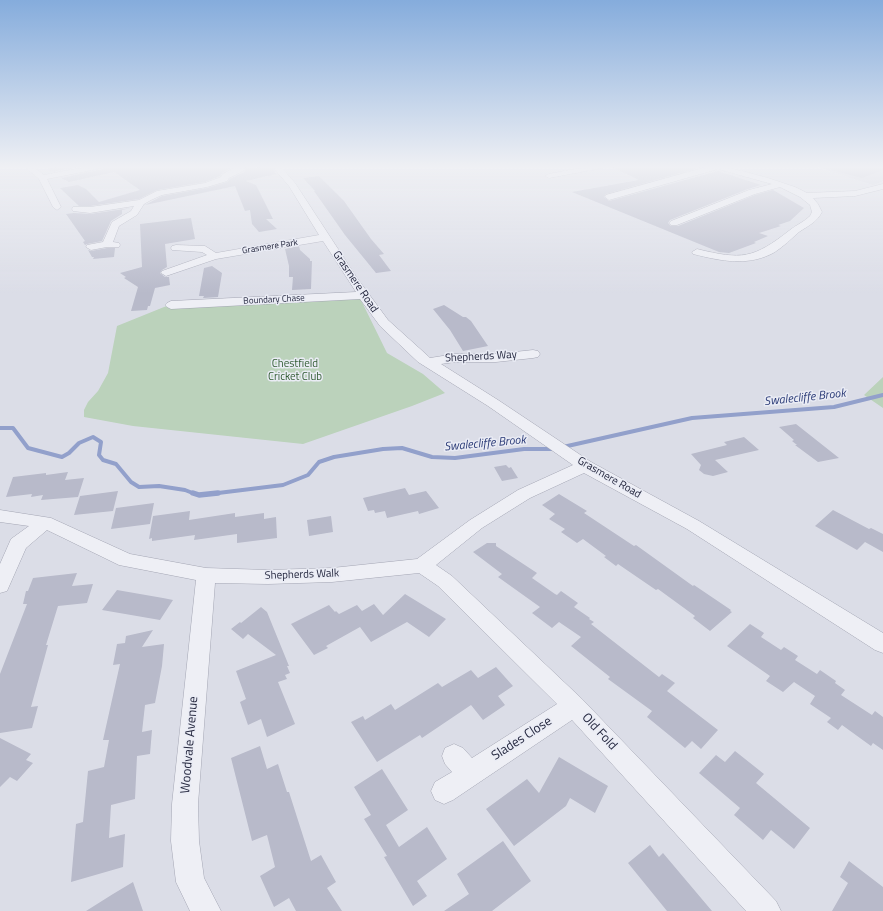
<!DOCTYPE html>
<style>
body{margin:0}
canvas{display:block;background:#dbdde7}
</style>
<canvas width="883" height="911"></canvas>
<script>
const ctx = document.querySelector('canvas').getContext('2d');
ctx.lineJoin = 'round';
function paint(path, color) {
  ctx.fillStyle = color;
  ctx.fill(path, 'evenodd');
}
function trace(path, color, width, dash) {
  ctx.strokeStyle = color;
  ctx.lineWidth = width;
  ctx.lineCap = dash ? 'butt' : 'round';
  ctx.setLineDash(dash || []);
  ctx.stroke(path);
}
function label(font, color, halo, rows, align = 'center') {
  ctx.font = font + ' "Titillium Web",sans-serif';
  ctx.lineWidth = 3;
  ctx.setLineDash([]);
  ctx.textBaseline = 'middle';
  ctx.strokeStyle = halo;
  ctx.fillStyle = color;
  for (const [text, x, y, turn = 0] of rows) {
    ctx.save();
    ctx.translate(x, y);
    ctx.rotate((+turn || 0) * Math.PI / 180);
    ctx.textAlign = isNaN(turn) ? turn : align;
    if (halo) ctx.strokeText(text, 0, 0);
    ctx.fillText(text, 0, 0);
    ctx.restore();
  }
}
const built = new Path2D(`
 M 814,166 L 883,166 L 883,181 L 873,185 Z`);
const green = new Path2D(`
 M 359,296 L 387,353 L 423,374 L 445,393 L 412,406 L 303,444 L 133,426 L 84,417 L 84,410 L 88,402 L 98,391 L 108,373 L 117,326 L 169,305 Z
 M 883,377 L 883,408 L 864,395 Z`);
const streamFar1 = new Path2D(`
 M 0,428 L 13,428 L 28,448 L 62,457 L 69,453 L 79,443 L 93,437 L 101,442 L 99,455 L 103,460 L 116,464 L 131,482 L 139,487 L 159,486 L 185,490 L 195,494
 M 563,447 L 692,418 L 834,407 L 883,395
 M 210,494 L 283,485 L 308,475 L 319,462 L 334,457 L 383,449 L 402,448 L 432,457 L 455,458 L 524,449 L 556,449`);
const stream = new Path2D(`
 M 193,493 L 199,495 L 218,493`);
const building = new Path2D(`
 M 63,166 L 84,166 L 52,172 L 47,169 Z
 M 107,166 L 235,166 L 222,173 L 220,176 L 205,182 L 157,190 L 139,199 L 90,206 L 79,206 L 60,188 L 78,185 L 86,189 L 99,202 L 140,190 L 114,172 L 69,182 L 61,178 L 102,169 Z
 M 247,166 L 252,166 L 252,168 L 271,166 L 276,174 L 246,181 L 256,185 L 273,219 L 266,219 L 277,229 L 259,232 L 252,224 L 250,210 L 245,211 L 235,186 L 145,205 L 162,196 L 207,188 L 227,182 L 230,179 L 244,172 Z
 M 610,166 L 705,166 L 606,194 L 604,197 L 609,201 L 718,171 L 761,185 L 748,189 L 670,220 L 668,223 L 671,226 L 678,226 L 755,195 L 773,190 L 804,208 L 790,221 L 778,225 L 781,226 L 759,233 L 768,236 L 754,242 L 756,243 L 729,253 L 719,252 L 572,192 L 639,180 Z
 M 831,166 L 883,166 L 883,170 L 862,178 L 831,170 Z
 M 319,176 L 344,201 L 371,239 L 384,254 L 379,255 L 391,271 L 376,273 L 345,235 L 314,191 L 315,191 L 303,178 Z
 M 131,208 L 122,210 L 122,214 L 111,221 L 102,241 L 87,244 L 85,245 L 83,242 L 85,241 L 66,214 L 74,213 L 90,214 Z
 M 191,218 L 195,239 L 165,244 L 167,267 L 162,270 L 160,273 L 165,277 L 169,277 L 170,285 L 155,288 L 150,306 L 148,306 L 147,310 L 131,311 L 138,287 L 124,278 L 126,277 L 120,273 L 142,267 L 140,224 Z
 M 299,246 L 300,250 L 310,259 L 310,261 L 312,261 L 311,289 L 292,290 L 293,277 L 289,277 L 289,266 L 285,249 Z
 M 107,248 L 115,248 L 114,257 L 93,259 L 94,257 L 92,257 L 88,250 L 91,251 Z
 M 212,266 L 222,273 L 218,297 L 203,298 L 204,296 L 199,296 L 204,268 Z
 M 444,305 L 463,317 L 466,317 L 471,321 L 488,346 L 463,351 L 450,330 L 433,309 Z
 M 796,424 L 839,458 L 818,462 L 795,445 L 797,445 L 792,441 L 794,440 L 779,427 Z
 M 744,437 L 759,450 L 715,460 L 728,472 L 713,476 L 704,474 L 699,470 L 701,465 L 691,454 L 727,445 L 724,442 Z
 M 506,465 L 509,468 L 511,467 L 518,478 L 502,481 L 494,467 Z
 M 68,472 L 65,480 L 84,478 L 78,497 L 41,500 L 43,495 L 31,497 L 32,494 L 6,497 L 13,477 L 46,473 L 46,475 Z
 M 405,488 L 409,495 L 426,491 L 439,508 L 419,514 L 418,511 L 387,518 L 385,511 L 375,513 L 374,510 L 368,511 L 363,498 Z
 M 118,491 L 113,511 L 74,515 L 80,496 Z
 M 559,494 L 587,511 L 584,513 L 634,546 L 636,545 L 693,586 L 694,585 L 731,610 L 730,611 L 732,612 L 710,631 L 693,618 L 695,616 L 658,589 L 656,590 L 618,564 L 616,566 L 604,557 L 606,556 L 583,539 L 577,543 L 561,532 L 565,529 L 549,519 L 555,514 L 542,505 Z
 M 154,503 L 150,524 L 111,529 L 116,508 Z
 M 833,510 L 869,529 L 871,528 L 883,534 L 883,552 L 865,542 L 857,550 L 815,526 Z
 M 190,511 L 189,520 L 235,513 L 235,517 L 264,513 L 264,519 L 276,517 L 277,538 L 237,543 L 237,534 L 194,540 L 195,535 L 152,541 L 152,538 L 149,539 L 153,516 Z
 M 331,516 L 333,532 L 309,536 L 307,520 Z
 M 487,543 L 496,543 L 496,546 L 537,573 L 532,578 L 555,594 L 557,595 L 561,591 L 578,603 L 574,607 L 590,618 L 589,619 L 594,622 L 591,624 L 659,677 L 662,674 L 675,683 L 667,691 L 718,730 L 701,749 L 692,741 L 685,748 L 647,717 L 652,711 L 608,679 L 610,677 L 571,646 L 581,637 L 559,622 L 552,628 L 532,613 L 540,607 L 498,577 L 502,574 L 473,552 Z
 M 77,573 L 72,586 L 93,584 L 87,603 L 58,606 L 46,645 L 48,645 L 31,707 L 38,706 L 32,728 L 0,733 L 0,674 L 27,604 L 23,604 L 26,591 L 28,591 L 33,578 Z
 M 117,590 L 163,598 L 173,600 L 160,620 L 102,610 Z
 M 405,594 L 446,619 L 429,637 L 407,622 L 371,642 L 360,627 L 326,646 L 328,648 L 314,655 L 291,624 L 329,605 L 335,612 L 336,611 L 339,614 L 357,605 L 362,611 L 374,604 L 383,615 Z
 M 261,607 L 267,612 L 289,666 L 287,666 L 290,673 L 285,675 L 287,679 L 278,682 L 295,724 L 267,737 L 261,719 L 248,725 L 240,702 L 246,699 L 236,671 L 276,655 L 248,634 L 243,639 L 231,629 L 240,622 L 241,623 Z
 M 750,624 L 764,633 L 761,637 L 781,650 L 784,647 L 798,656 L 795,660 L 817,674 L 820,670 L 836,681 L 835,683 L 845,690 L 841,695 L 872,715 L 875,711 L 883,717 L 883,750 L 873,743 L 871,746 L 842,725 L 838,730 L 827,722 L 831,718 L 810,704 L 815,696 L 794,682 L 783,692 L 766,681 L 770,676 L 727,646 Z
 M 153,630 L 142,647 L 164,644 L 162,666 L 155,703 L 145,705 L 142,732 L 152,730 L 150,754 L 137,756 L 135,799 L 111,805 L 109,838 L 125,834 L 123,867 L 71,882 L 76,824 L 83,822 L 88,771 L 104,767 L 109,740 L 103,740 L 120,664 L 113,665 L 117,644 L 125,643 L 126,636 Z
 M 496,667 L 513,686 L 498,696 L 505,705 L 483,720 L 471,705 L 422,738 L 420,735 L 377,762 L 351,722 L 363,716 L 365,720 L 391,704 L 395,710 L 438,683 L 442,687 L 471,670 L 478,678 Z
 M 0,738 L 31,754 L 26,760 L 33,763 L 17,781 L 10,777 L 0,787 Z
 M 260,746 L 267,769 L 278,764 L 287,792 L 289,792 L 311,861 L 321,855 L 336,882 L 327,888 L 342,911 L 296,911 L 289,898 L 274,907 L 260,876 L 275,867 L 267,835 L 252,841 L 231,758 Z
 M 735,751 L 764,774 L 756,783 L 810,828 L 794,849 L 771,830 L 763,840 L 734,815 L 740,808 L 699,773 L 716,755 L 725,762 Z
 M 559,757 L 608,786 L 595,813 L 570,798 L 566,806 L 514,846 L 486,809 L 527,779 L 539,793 Z
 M 382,769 L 408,810 L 386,825 L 399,847 L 427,827 L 447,859 L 417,881 L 427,896 L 413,906 L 384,857 L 387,856 L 364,819 L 371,815 L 354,787 Z
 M 503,841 L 531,881 L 492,911 L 444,911 L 469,894 L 457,874 Z
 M 650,845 L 659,857 L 663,853 L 712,911 L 667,911 L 628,863 Z
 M 849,861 L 883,887 L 883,911 L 832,911 L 848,883 L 840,877 Z
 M 133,882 L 143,911 L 86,911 L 113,894 Z`);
const minor = new Path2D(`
 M 24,166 L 32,166 L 44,175 L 91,166 L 106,166 L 102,168 L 47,179 L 61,207 L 57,210 L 53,207 L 39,179 Z
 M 238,166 L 246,166 L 243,171 L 229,178 L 227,181 L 207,187 L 162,195 L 151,200 L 144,204 L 137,215 L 119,226 L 113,242 L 119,243 L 120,245 L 119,247 L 107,247 L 91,250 L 86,247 L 87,245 L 103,242 L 112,222 L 131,211 L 134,206 L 90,213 L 73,211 L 72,209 L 73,207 L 90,207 L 139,200 L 157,191 L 205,183 L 221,177 L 223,174 Z
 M 272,166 L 280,166 L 295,183 L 357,278 L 388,320 L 428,356 L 430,358 L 455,354 L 496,354 L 533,350 L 538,351 L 540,354 L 538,357 L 533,358 L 496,362 L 455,362 L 441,364 L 498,400 L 591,462 L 699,521 L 883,633 L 883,653 L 875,650 L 687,529 L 584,473 L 530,498 L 482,528 L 436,565 L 452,576 L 582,699 L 776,901 L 781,911 L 746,911 L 572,720 L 453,800 L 444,804 L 435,800 L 431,791 L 435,782 L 452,772 L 445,764 L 442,756 L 445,748 L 454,744 L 463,748 L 472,758 L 557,704 L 438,586 L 419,573 L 332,582 L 268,584 L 215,583 L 198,804 L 199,841 L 204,878 L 221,911 L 190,911 L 176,882 L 171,841 L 172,804 L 196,580 L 119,565 L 47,530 L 26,548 L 7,591 L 0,593 L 0,564 L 11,539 L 29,526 L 0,522 L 0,510 L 51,518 L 130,554 L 206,568 L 268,570 L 332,568 L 417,559 L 470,520 L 518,490 L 573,465 L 488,406 L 418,362 L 380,326 L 360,299 L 171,309 L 167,307 L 165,305 L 167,303 L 171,301 L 356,292 L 323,241 L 216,259 L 166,276 L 161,273 L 162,271 L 207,255 L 202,252 L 172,250 L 171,248 L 172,246 L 176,245 L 205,246 L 216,253 L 319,235 L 289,186 Z
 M 591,166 L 606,166 L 602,168 L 549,178 L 545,176 L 549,174 Z
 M 710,166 L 723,166 L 768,178 L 795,187 L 807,193 L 855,191 L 883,184 L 883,189 L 855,196 L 813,198 L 818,204 L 822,212 C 817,222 808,226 799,232 C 791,239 784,246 775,252 C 749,267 721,261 693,254 L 692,252 L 697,249 C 742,260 753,259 790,230 C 796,225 804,222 810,216 L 812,212 L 810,205 L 800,197 L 780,187 L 755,194 L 677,225 L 671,225 L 669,223 L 671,221 L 749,190 L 772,184 L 718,169 L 609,200 L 605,197 L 606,195 Z`);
const farStreetnames = [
 ["Grasmere Park",270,247,-9],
 ["Boundary Chase",274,300,-3]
];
const streetNames = [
 ["Grasmere Road",355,282,56],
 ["Shepherds Way",481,357,-3],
 ["Grasmere Road",609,478,30],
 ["Shepherds Walk",302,575,-2]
];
const parkNames = [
 ["Chestfield",295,364],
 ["Cricket Club",295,377]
];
const waterNames = [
 ["Swalecliffe Brook",805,398,-6],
 ["Swalecliffe Brook",485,444,-5]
];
const nearStreetnames = [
 ["Old Fold",599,732,47],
 ["Slades Close",522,739,-33],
 ["Woodvale Avenue",190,745,-85]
];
paint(built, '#cdcfdc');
paint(green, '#bbd2bb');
trace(streamFar1, '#92a0cb', 4);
trace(stream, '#92a0cb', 5.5);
paint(building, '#b8baca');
trace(minor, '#a4a6b4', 1);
paint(minor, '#eeeff5');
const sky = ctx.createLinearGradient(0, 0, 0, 293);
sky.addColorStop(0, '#85acdc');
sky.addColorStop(0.57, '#eff0f4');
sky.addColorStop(1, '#eff0f400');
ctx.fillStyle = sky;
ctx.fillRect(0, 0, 883, 293);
label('9px', '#24273e', '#eaecf5', farStreetnames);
label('11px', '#24273e', '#eaecf5', streetNames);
label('11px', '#305b32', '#eaecf5', parkNames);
label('italic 12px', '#2a3a76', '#eaecf5', waterNames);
label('13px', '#24273e', '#eaecf5', nearStreetnames);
</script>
